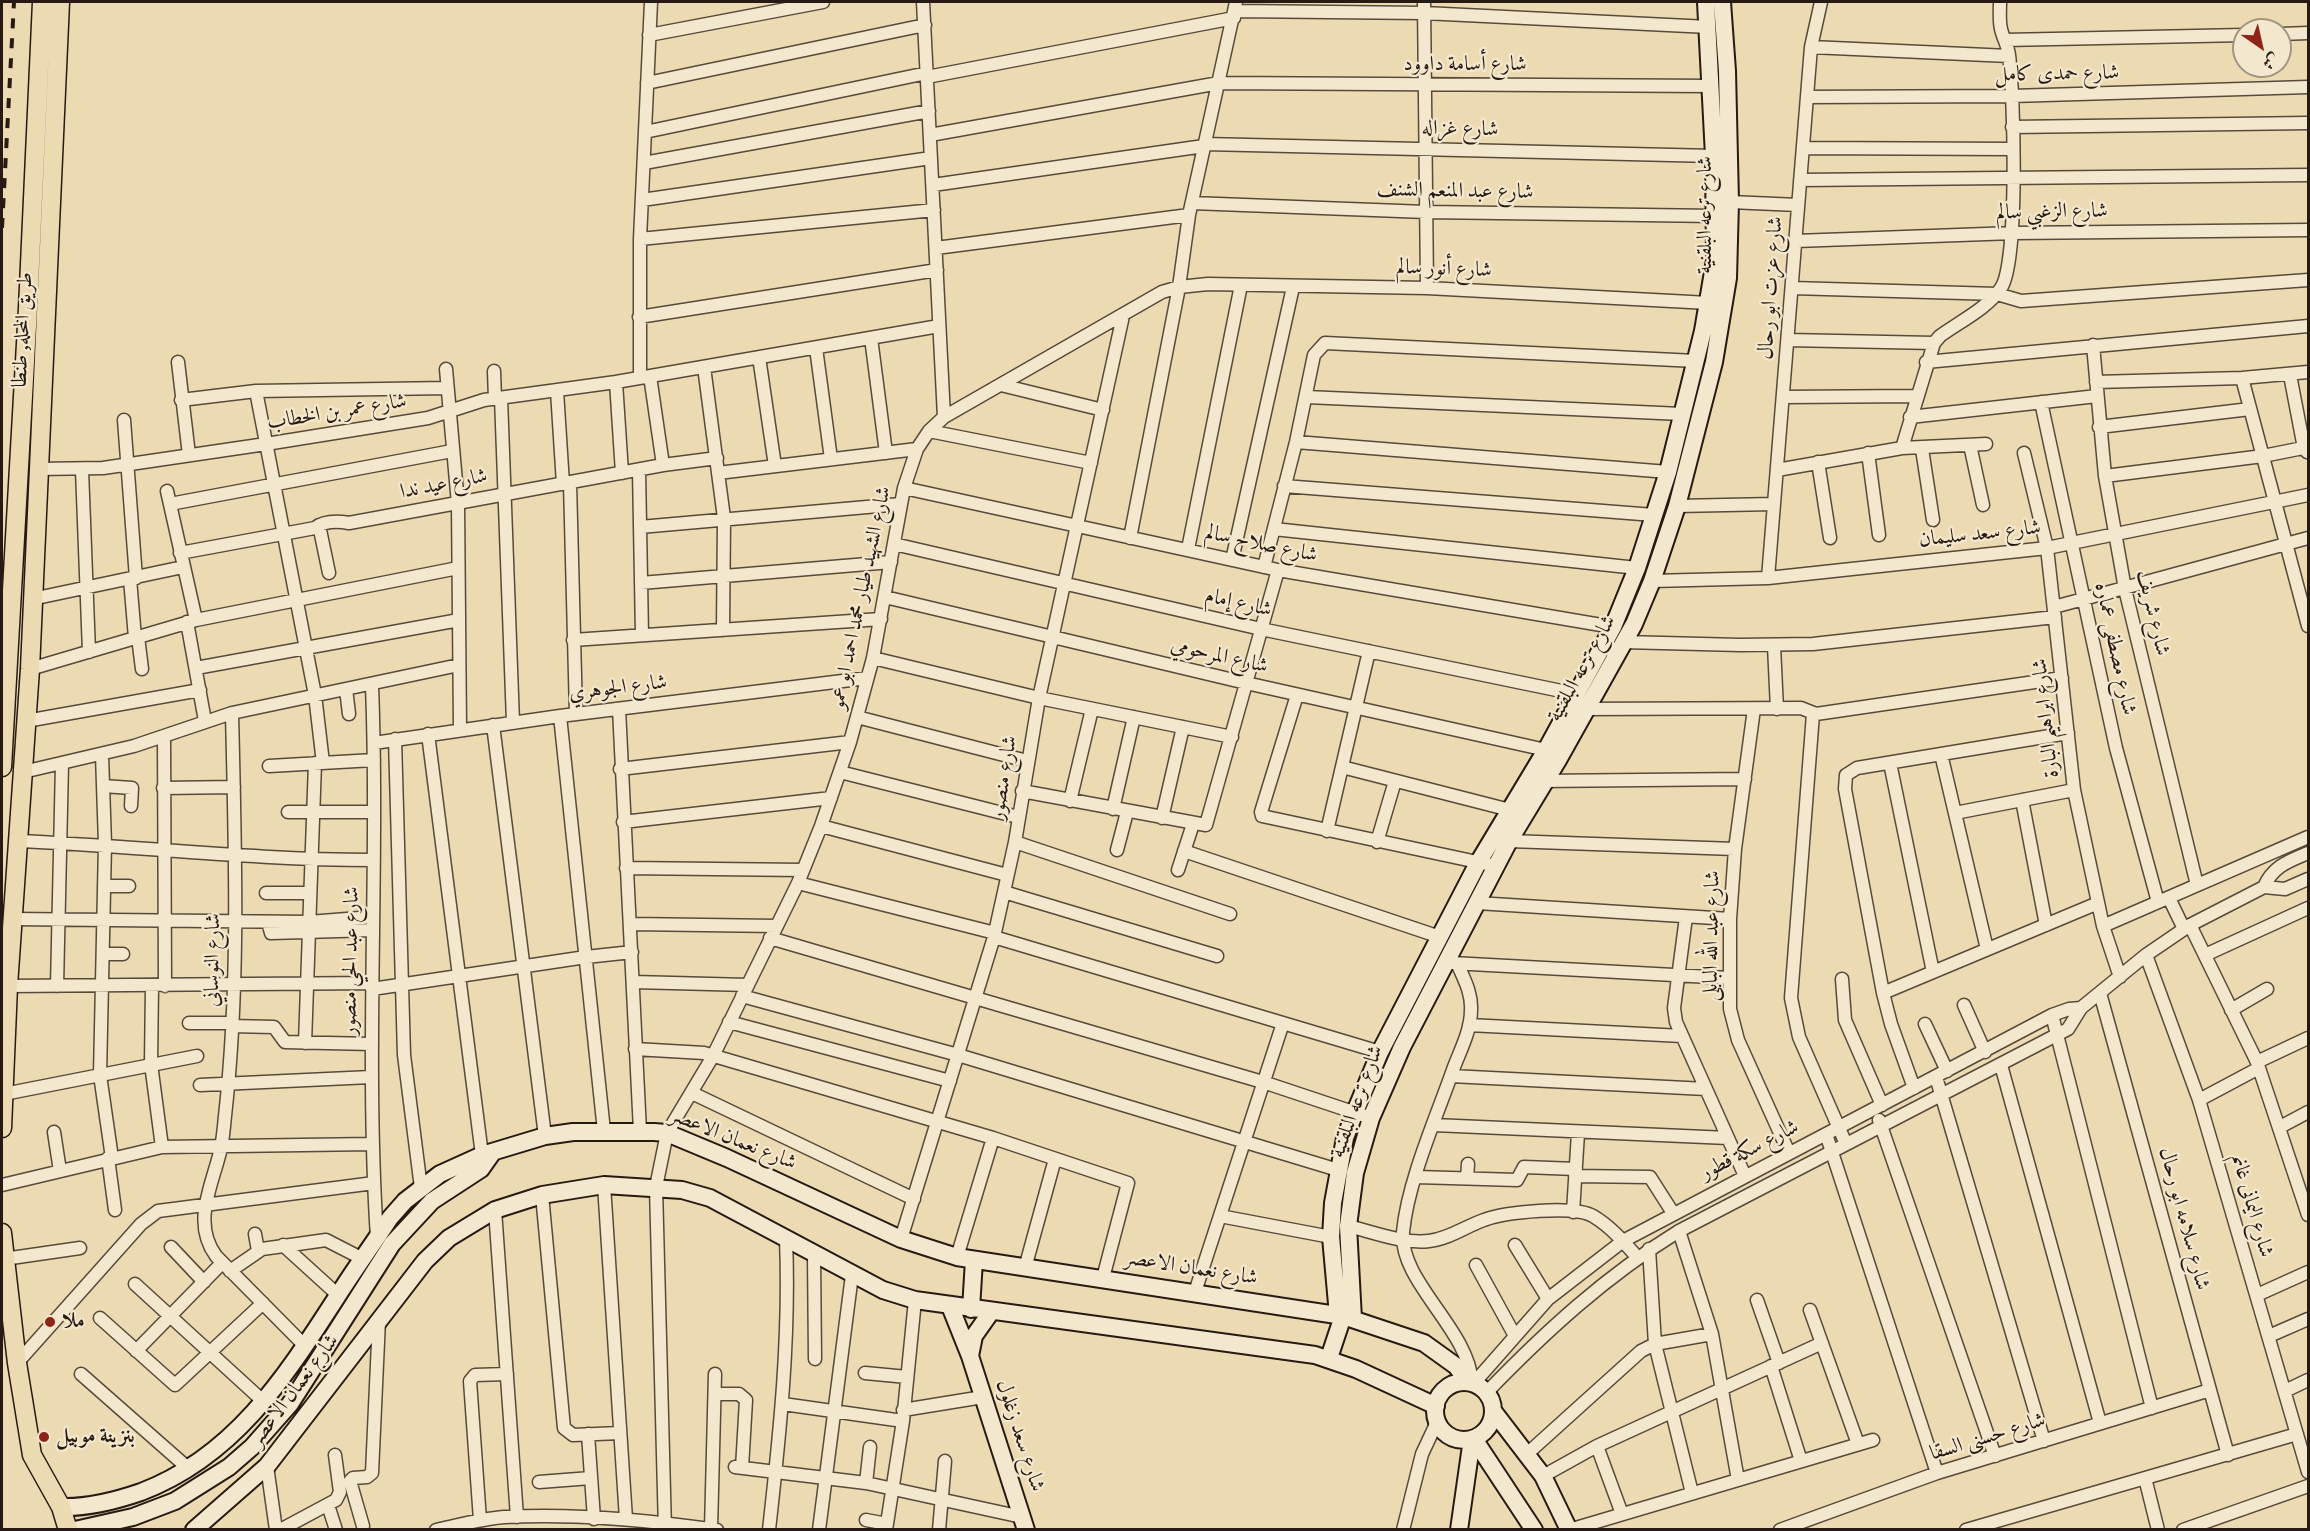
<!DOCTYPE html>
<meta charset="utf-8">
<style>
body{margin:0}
#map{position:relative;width:2310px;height:1531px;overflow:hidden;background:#ecdab2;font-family:"IM FELL Double Pica",Amiri,serif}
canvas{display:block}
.frame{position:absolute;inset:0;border:3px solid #271a13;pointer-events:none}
.north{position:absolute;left:2232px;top:18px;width:60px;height:60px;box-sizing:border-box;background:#f3e7cd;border:2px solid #a19583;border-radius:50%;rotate:146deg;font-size:16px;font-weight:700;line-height:24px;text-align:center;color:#271a13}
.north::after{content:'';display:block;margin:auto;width:21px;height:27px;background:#8f2418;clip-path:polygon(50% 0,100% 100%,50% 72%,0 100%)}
</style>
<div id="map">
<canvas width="2310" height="1531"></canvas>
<div class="frame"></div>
<div class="north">ش</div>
</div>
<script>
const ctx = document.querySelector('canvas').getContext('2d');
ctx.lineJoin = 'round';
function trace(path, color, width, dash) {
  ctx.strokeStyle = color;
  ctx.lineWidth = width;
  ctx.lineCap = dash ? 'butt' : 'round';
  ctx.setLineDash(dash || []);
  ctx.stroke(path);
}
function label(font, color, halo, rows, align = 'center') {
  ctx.font = font + ' "IM FELL Double Pica",Amiri,serif';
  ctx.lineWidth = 4.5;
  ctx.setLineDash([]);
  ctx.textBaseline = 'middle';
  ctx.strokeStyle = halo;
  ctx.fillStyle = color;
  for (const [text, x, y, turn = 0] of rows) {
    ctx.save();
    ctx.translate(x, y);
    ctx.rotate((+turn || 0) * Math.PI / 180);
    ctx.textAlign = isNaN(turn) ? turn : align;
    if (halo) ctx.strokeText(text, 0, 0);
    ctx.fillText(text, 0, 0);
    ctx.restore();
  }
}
const street = new Path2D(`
 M 923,2 L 944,417
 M 1424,2 L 1427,288
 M 1235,11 L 1424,13 L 1709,27
 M 2280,34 L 2308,33
 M 649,35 L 823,2
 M 2005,40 L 2244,35
 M 1811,47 L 2009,56
 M 927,77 L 1234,18
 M 647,83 L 925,25
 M 1807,97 L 2012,96 L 2308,87
 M 2012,127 L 2308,123
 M 645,132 L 927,73
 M 930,135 L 1219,83 L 1711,86
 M 1205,144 L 1714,156
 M 1803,148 L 2012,149
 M 644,163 L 929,111
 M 1800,180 L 2308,175
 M 933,185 L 1204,146
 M 642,200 L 931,158
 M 1730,202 L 1798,205
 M 1192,203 L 1426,212 L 1716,216
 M 640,239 L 934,210
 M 1796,241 L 2013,233 L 2308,230
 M 936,248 L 1189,215
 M 1792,288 L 1997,294 L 2021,301 L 2308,280
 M 639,317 L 937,270
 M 871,338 L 886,453
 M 1788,340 L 1934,343
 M 2093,345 L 2105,476 L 2125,589 L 2197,885
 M 816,348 L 831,459
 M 759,357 L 775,466
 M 178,362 L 189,455
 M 1926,362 L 2308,326
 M 704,367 L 724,518 L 723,630
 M 446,369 L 458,504 L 460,729
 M 494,371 L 495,399
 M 2290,375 L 2304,448 L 2307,452
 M 650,376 L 663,465
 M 640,378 L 640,239 L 651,2
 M 2242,378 L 2308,626
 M 616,382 L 622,473
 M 2096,382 L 2242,378 L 2308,372
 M 1001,385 L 1103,410
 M 256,391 L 315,695 L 323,763
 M 557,391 L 563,484
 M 1307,397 L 1682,414
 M 1784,397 L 1916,396
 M 501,398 L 513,722
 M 181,400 L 256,391 L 447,388
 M 2041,402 L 2116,748 L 2158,902
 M 1910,417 L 2097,396
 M 124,420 L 136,578
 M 2099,427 L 2250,409
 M 929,431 L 1091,463
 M 1296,442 L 1668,472
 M 1970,445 L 1983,505
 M 1902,448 L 1934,343 L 1940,336 C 1959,322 1988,308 2001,288 C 2019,262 2014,93 2009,55 C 2008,46 2003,38 2001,29 C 1999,21 2000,10 2000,2
 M 1922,449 L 1933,520
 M 1868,453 L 1879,535
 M 2024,453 L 2047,548 L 2074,790 L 2103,926 L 2120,977
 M 1818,462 L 1830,538
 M 38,469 L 103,468 L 266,444 L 428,418 L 484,400 L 616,382 L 939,326
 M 82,470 L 89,652
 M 639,470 L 642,635
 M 1777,470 L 1902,448 L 1986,444
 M 718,473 L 917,449
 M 2105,476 L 2263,456 L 2308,447
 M 570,483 L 576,714
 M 1284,486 L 1654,515
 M 904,488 L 1278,570 L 1613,627
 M 167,491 L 196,620
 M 170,504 L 452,451
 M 1677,506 L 1774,504
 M 319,525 L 329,573
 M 640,527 L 901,504
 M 1274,529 L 1637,568
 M 1130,538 L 1179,287 L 1189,215 L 1236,2
 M 894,544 L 1261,629 L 1576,694
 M 1188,549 L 1241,285
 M 180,553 L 315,528 C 324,521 337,521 349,523 L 663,465 L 717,458
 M 1232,560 L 1293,287
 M 1264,567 L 1296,442 L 1314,355 L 1325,343 L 1696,361
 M 1768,578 L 1811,47 L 1821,2
 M 130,579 L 135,638
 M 1652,581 L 1768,578 L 2047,548 L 2308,495
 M 641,583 L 891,562
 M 885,597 L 1246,683 L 1546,750
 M 32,599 L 183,567
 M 2054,607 L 2308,538
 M 187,622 L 205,721
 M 138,637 L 142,669
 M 573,640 L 881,619
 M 1623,642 L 1740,645 L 1813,644 L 2055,617
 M 1774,646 L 1777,709
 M 873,658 L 1039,698 L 1232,737
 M 196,668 L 459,620
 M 30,669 L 196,620 L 458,568
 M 372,685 C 379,869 365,1053 377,1238
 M 346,689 L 349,714
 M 1297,695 L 1261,812 L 1262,816 L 1496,866
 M 619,709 L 640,1131
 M 1586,709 L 1801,708 L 1816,714 L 2062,678
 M 1754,709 L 1735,849 L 1730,919 L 1730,1009 L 1738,1040 L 1789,1153
 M 232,713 C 235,847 240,983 225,1116 C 224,1127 223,1138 221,1148 C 213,1184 191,1222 216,1256 L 305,1346
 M 1813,714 L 1791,998 L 1799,1037 L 1846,1144
 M 560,716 L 604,1131
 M 857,717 L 1027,761
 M 26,721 L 200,690
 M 493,725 L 545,1136
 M 428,734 L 482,1155
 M 164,736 L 165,986
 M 395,739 L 404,1055 L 421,1188
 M 374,743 L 560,716 L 867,678
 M 1941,754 L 1987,949
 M 102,755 L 105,844 L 100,1075 L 112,1158
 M 1890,763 L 1933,972
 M 269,766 L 374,760
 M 1342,767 L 1510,810
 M 620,769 L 850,742
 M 23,772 L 134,746 L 232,713 L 459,665
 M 840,772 L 1018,817
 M 1539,781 L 1745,779
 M 103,786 L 132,788 L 131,806
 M 163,788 L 234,787
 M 1022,791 L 1206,825 L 1278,570
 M 2022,800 L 2046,925
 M 1070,801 L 1092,709
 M 1113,809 L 1134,717
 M 288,812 L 373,812
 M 1955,813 L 2074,790
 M 1162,818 L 1183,727
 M 623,822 L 831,798
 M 821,826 L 1007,875
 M 1327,831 L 1369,651
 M 18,841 C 136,846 254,860 373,860
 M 1509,841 L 1735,849
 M 1015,842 L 1230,914
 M 1377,842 L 1395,781
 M 1117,850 L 1127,812
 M 1184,851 L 1440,937
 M 626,868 L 803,870
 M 1178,870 L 1193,824
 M 798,883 L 995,933
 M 104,886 L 129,886
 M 2264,887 C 2273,866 2289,861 2308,853
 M 1004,892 L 1217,956
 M 266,893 L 310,893
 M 2169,898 L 2184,929
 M 1477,903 L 1730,919
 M 1686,917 L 1674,1008 L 1676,1022 L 1745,1176
 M 12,919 L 309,922 L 372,917
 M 268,922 L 271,933 L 372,930
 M 631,924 L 777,926
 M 2190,925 L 2257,1062 L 2308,1215
 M 2103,926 L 2308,837
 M 994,937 L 1380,1052
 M 770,938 L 1266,1083 L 1371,1118
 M 103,954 L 123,954
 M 2146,955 L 2199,1100 L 2308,1472
 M 2205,955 L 2308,908
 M 1452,963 L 1729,978
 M 1457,963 C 1464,979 1472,993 1471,1010 C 1471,1030 1461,1049 1454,1067 C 1437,1116 1408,1180 1403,1232 C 1399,1282 1469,1329 1472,1383
 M 1842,979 L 1845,1020 L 1882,1105
 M 634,982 L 748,985
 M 8,986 L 372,983
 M 57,986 L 62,764
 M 152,986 L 151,1064 L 162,1147
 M 372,989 L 586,957 L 632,952
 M 1883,993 L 2098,903
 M 2100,993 L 2228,1455
 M 742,996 L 958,1055 L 1338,1170
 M 1964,1005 L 1985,1052
 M 2231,1010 L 2267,989
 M 2052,1015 L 2152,1408
 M 729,1022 L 950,1081
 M 189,1023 L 231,1023
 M 1925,1024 L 1947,1071
 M 1469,1025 L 1682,1036
 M 231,1026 L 274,1027 L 285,1042 L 371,1044
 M 305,1043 L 315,763
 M 635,1049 L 704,1053 L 993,1138 L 1128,1183 L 1103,1278
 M 2257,1062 L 2308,1038
 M 2001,1065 L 2100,1423
 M 1451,1076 L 1706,1089
 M 1936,1077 L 2044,1441
 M 200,1085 L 371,1077
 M 1914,1088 L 1891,1024 L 1883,993 L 1845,789 L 1846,775 L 1857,768 L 2068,733
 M 692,1093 L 914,1199
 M 4,1094 L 197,1056
 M 2199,1100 L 2259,1068
 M 1879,1120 L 1995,1456
 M 1434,1125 L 1728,1138
 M 2280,1127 L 2308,1112
 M 54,1132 L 60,1171
 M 1826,1134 L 1937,1473
 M 108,1158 L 115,1210
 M 1575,1176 L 1650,1177 L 1673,1213
 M 1417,1177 L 1517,1180 L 1524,1167 L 1576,1169
 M 1467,1178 L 1468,1164
 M 2,1185 L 162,1147 L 372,1144
 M 604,1185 L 626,1519
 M 542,1195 L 564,1428 L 573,1435 L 620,1433
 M 495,1210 L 517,1517
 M 1573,1212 L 1578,1133
 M 1220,1216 L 1331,1237
 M 1348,1226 C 1373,1232 1403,1244 1429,1241 C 1449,1239 1466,1226 1484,1220 C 1505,1212 1574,1205 1593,1216 C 1610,1226 1624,1242 1637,1257
 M 1679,1231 L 1712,1334 L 1738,1480
 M 255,1234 L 258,1251
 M 901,1239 L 994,937 L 1015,842 L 1039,698 L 1123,316
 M 283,1245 L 338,1295
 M 1515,1245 L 1548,1299
 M 171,1247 L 204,1282
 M 1649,1249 L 1655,1344 L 1692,1493
 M 814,1255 L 815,1359
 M 957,1257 L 993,1138
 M 4,1259 L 80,1248
 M 1476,1265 L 1515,1336
 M 1025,1268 L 1055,1159
 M 230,1271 L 262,1249 L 326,1240 L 363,1259
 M 135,1284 L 264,1402
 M 1195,1292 L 1283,1023
 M 2257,1295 L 2308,1272
 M 1757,1300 L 1779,1363
 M 1810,1310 L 1858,1444
 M 100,1318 L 175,1385 L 263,1303
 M 2269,1336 L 2308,1319
 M 136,1351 L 222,1263
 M 17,1363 L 141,1224 L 158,1211 L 374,1183
 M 1771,1366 L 1801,1461
 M 865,1373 L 907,1377
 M 81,1374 L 189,1469
 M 1474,1383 L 1548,1299 L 1623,1241 L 2052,1015 L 2069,1009 L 2081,1008
 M 2285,1391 L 2308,1380
 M 1487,1392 C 1546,1331 1606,1276 1679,1231 L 2068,1029 L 2081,1008 L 2146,955 L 2190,925 L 2264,887 L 2285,889 L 2308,879
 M 715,1394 L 739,1394 L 746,1400 L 742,1468
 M 783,1404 L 903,1421
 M 903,1410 L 983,1397
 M 588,1434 L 594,1519
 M 1597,1446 L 1622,1514
 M 1528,1453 L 1641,1351 L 1655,1344 L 1712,1334
 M 267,1466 L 276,1530
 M 735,1467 L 866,1483 L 1022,1517
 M 1543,1476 L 1597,1446 L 1822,1343
 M 2145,1478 L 2158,1530
 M 539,1482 L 591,1478
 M 866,1483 L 870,1447
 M 328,1505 L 336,1530
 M 480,1520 L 470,1381 L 475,1375 L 507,1374
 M 866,1520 L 887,1524
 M 363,1526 L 350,1481 L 353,1478 L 367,1477 L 372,1473 L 379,1320
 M 711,1529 L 715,1374
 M 280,1530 L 336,1500 L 340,1492 L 335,1455
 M 436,1530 C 459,1525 481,1519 504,1517 C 574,1513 648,1520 717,1530
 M 665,1530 L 656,1187 L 667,1133 L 713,1056 L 798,883 L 821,826 L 850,742 L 873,658 L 904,488 L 917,449 L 929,431 L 944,417 L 1162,292 L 1179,287 L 1208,284 L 1427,288 L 1709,303
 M 769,1530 C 780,1432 790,1337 786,1239
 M 819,1530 L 852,1275
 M 886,1530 L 903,1421 L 915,1300
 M 939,1530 L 945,1461
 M 1403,1530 L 1422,1454 L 1437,1422
 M 1569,1530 L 1873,1440
 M 1780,1530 L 1937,1473 L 2210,1390
 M 1966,1530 L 2297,1434
 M 2183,1530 L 2308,1486`);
const secondary = new Path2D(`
 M 950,1306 L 970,1356 L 1026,1530
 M 971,1309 L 974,1260
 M 1338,1315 L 1331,1237 L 1333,1203 L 1345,1138 L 1355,1112 L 1380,1052 L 1478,863 L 1546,750 L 1613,627 L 1637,568 L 1668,472 L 1703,331 L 1715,260 L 1714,156 L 1706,2
 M 1353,1319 L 1348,1226 L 1355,1173 L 1371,1118 L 1402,1047 L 1509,841 L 1558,760 L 1634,624 L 1652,581 L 1677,506 L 1714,362 L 1728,278 L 1730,202 L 1727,71 L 1722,2
 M 970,1356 L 974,1336 L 991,1312
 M 1329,1358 L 1343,1316
 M1435 1411a29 29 0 1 1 58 0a29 29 0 1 1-58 0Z
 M 1494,1412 L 1543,1476 L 1569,1530
 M 1474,1439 L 1534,1530
 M 61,1507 C 89,1508 115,1501 141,1492 C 239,1455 290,1369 344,1286 C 359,1263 375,1241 390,1218 L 405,1201 L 440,1174 L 482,1155 L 545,1136 L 573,1132 L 654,1132 L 667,1133 L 727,1158 L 901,1239 L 957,1257 L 1343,1316 L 1424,1343 L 1456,1366 L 1468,1382
 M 75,1530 L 133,1517 L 175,1501 L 229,1467 L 252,1447 L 290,1404 L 392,1244 L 432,1201 L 481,1169 L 493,1152
 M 194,1530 L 267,1466 L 425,1261 L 449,1238 L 495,1210 L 542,1195 L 604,1185 L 682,1190 L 710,1198 L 883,1290 L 915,1300 L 1315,1355 L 1356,1369 L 1436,1406
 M 1459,1530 L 1472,1439`);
const primary = new Path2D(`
 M 2,767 L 28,308 L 42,2
 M 2,1128 L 8,986 L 30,669 L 60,2
 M 2,1233 L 17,1363 L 32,1455 L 61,1507 L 68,1530`);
const rail = new Path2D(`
 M 2,228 L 14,2`);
const markers = [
 [50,1322,6,"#8f2418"],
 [44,1437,6,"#8f2418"]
];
const streetNames = [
 ["شارع أسامة داوود",1465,65],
 ["شارع حمدى كامل",2057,75,-1],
 ["شارع غزاله",1460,130,1],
 ["شارع عبد المنعم الشنف",1455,192,1],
 ["شارع الزغبي سالم",2052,213,-1],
 ["شارع ترعه البلقنية",1706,215,-90],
 ["شارع أنور سالم",1444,270,2],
 ["شارع عزت ابو رحال",1772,288,-86],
 ["طريق المحله, طنطا",24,330,-87],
 ["شارع عمر بن الخطاب",337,413,-9],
 ["شارع عيد ندا",444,485,-11],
 ["شارع سعد سليمان",1980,535,-6],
 ["شارع صلاح سالم",1261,545,12],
 ["شارع الشهيد طيار محمد احمد ابو عمو",862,598,-78],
 ["شارع إمام",1238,604,13],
 ["شارع شريف",2152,613,77],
 ["شارع مصطفى عماره",2114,649,78],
 ["شارع المرحومي",1219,657,13],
 ["شارع ترعه البلقنية",1583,669,-61],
 ["شارع الجوهري",618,689,-7],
 ["شارع ابراهيم البارة",2047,718,-96],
 ["شارع منصور",1005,778,-81],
 ["شارع عبد الله البابلى",1713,936,-89],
 ["شارع النوساني",214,960,-89],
 ["شارع عبد الحي منصور",352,961,-89],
 ["شارع ترعه البلقنية",1358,1102,-70],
 ["شارع نعمان الاعصر",733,1140,22],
 ["شارع سكة قطور",1750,1151,-27],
 ["شارع اليمانى غانم",2251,1206,74],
 ["شارع سلامه ابو رحال",2183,1219,75],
 ["شارع نعمان الاعصر",1191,1269,9],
 ["شارع نعمان الاعصر",295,1391,-53],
 ["شارع سعد زغلول",1019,1436,72],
 ["شارع حسنى السقا",1988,1438,-17]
];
const poiNames = [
 ["ملا",62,1322],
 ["بنزينة موبيل",56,1437]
];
trace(street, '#584a3b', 15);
trace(secondary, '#271a13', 20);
trace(primary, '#271a13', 21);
trace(street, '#f3e7cd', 12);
trace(secondary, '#f3e7cd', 16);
trace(primary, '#ecdab2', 18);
trace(rail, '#271a13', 4, [10, 10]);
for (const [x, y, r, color] of markers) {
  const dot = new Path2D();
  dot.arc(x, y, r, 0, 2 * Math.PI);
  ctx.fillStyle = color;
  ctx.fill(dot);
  trace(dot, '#f3e7cd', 2);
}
label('21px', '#271a13', '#f3e7cd', streetNames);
label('bold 21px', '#271a13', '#f3e7cd', poiNames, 'left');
</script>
